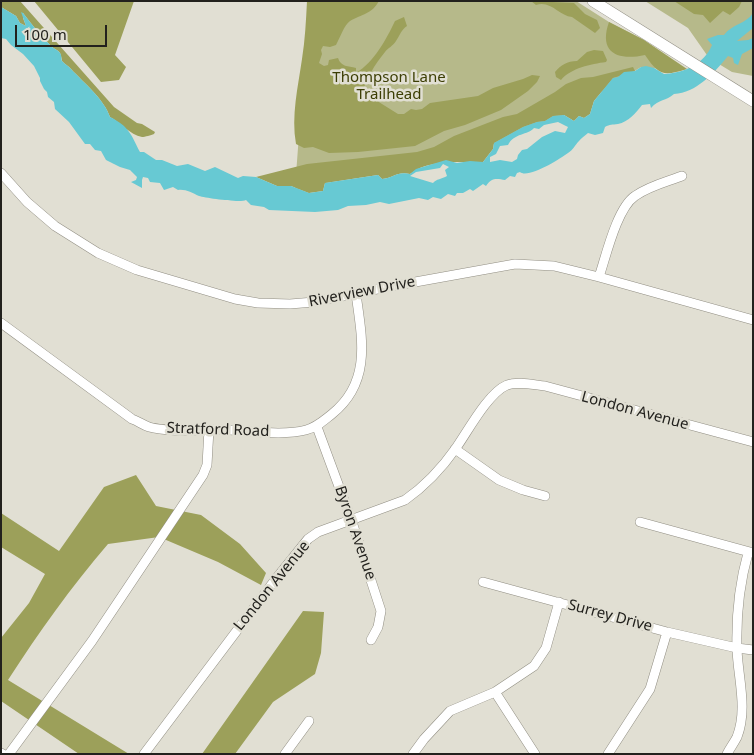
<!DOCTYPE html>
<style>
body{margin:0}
#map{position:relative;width:754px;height:755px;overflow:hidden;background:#e1dfd3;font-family:"Noto Sans",sans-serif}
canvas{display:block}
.frame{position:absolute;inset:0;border:2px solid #22211d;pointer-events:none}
.scale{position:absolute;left:15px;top:25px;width:92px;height:22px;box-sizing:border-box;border:2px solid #22211d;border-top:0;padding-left:6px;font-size:15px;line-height:18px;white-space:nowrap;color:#22211d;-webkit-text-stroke:4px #e1dfd3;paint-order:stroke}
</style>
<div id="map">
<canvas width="754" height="755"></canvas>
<div class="frame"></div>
<div class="scale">100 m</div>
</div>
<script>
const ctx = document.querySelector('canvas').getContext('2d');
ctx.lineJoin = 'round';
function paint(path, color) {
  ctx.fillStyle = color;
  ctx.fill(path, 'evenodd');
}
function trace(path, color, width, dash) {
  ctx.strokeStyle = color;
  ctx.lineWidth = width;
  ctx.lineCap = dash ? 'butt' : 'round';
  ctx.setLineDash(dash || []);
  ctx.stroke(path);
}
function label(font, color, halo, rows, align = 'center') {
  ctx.font = font + ' "Noto Sans",sans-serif';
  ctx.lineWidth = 5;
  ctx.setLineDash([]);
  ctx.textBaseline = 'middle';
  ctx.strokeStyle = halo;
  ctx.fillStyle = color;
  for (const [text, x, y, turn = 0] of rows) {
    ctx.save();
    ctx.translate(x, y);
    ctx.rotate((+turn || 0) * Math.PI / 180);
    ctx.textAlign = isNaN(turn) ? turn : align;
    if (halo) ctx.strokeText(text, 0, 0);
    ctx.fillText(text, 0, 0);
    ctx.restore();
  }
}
const green = new Path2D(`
 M 309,1 L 576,1 L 609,22 L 644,40 L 682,71 L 641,67 L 564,115 L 452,161 L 325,183 L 309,193 L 295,188 Z
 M 645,1 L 753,1 L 753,76 L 732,72 L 709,58 L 688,28 Z`);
const forest = new Path2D(`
 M 1,1 L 20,1 L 114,107 L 137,123 L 142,124 L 155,132 L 154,134 C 151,135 145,137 142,137 C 130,135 120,122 110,117 C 104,99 84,83 71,69 C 69,66 64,64 62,61 C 62,60 61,55 60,53 C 58,50 54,49 51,46 C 41,36 32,25 23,13 L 23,18 L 26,26 L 20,23 L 16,16 L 1,7 Z
 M 34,1 L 134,1 L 115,55 L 126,67 L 119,80 L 101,82 Z
 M 307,1 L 379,1 C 372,14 362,14 350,21 C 344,25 340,38 336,45 L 330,47 L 323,46 L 321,50 L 322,54 L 319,63 L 324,66 L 328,65 L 329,60 L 338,58 C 341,67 348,66 356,68 L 356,73 C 374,62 386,40 395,21 L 404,17 L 407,26 C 401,30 400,35 396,41 C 393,46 388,48 385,52 C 375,64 366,79 362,94 L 369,99 L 374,99 L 398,114 L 404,114 L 411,109 L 416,110 L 422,109 L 430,103 L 478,96 L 493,88 L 523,79 L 532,75 L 540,76 L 537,82 L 528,91 L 501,110 L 465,125 L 444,131 L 415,146 L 358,152 L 329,153 L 313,147 L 304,148 L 296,144 C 291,116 298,87 302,59 C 305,40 306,21 307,1 Z
 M 531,1 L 574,3 L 585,14 L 597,20 L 600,28 L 595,33 L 572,17 C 559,16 551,0 536,5 Z
 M 674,1 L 742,1 L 739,7 L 730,15 L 723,11 L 710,23 L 703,15 L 694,14 Z
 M 609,22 L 644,40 L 687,69 C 664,76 659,76 645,55 C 618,61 598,53 609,22 Z
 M 594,50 L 603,51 L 607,60 L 606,62 C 591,64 571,68 561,80 L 556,77 L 555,72 C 561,65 567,61 577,61 L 587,52 Z
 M 633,67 L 635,71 L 613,78 L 594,101 L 590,114 L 584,118 L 579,116 L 574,121 L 564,115 L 553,116 L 545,121 L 537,122 L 523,127 L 494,143 L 493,149 L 483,162 C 459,163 431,158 410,174 C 397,171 394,178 382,179 L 378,175 L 325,183 L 323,191 L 309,193 L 291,186 L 277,186 L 256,177 L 307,164 L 417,152 L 434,147 L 454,136 L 503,117 L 517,114 L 555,92 L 566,84 L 581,78 L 593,77 Z
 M 136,475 L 156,506 L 201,515 L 240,544 L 266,573 L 261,585 L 218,562 L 159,537 L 108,544 C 71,587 39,632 8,680 L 129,754 L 79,754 L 1,701 L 1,638 L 29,603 L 45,574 L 1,547 L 1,513 L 59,551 L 104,487 Z
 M 303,611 L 324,612 L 321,653 L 315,674 L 273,702 L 235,754 L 202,754 Z`);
const water = new Path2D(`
 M 1,7 L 16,16 L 20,23 L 26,26 L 21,12 L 23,13 C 32,25 41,36 51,46 C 54,49 58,50 60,53 C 62,56 61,59 62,61 C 64,64 69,66 71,69 C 84,83 104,99 110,117 C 130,127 131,135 140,152 L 144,152 L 156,160 L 162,160 L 177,166 L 188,164 L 205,171 L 215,167 L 238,178 L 243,176 L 256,177 L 277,186 L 291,186 L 309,193 L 323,191 L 325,183 L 378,175 L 382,179 C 394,178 397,171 410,174 L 416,169 L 446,160 L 457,163 L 470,161 L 483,162 L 493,149 L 494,143 L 523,127 L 537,122 L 545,121 L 553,116 L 564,115 L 574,121 L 579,116 L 584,118 L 590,114 L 594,101 L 613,78 L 618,77 L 624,72 L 635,71 L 641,67 L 646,66 L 654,68 L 664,74 C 684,73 704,64 712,45 L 707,39 L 718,35 L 724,35 C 732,24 746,24 753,13 L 753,28 L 737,41 L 748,40 L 753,38 L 753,48 L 742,54 L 738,65 L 734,63 L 733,58 L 728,56 C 714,73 696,93 674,94 C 666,101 659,99 651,108 L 650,104 L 642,105 C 636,113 628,122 618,124 C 612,125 610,124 605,127 L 603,133 L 595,135 L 588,133 C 585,136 581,138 579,141 C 575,145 573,150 568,153 C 560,159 528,179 520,172 L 517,173 L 515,177 L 510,176 L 505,180 C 496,178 491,178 486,186 L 483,184 L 473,191 L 470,189 L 463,193 L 457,193 L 455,196 L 448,194 L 441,199 L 433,197 L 428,200 L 419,198 L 389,204 L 380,202 L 366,205 L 348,206 L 338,210 L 315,212 L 269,210 L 264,207 L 251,205 L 246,200 C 240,203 206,198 199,196 C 192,193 186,189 178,190 L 173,187 L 164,190 L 160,183 L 150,182 L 148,178 L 143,177 L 142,180 L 142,188 L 131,182 L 136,180 L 137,177 L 130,170 L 120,167 L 106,160 L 101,151 L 95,150 L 90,144 L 85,144 L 69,122 L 55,109 L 54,102 L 48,97 L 47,92 L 44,89 L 40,81 L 40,78 L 34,66 L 23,54 L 11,45 L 6,39 L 1,38 ZM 558,122 L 568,127 L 565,133 L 555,131 L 542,137 L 527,149 L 522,150 L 518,155 L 517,159 L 512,162 L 500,160 L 490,162 L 490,157 L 496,154 L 500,146 L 508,145 C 514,133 528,135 534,128 L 539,129 L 544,125 ZM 443,164 L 449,167 L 445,170 L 447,176 C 442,179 436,179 433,183 L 410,176 L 416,172 L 440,168 Z`);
const minor = new Path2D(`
 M 1,173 L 27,202 L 55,226 L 98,253 L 137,270 L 235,299 L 258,303 L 290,304 L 314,302 L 382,288 L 515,264 L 554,266 L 599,277 L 753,320
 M 599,277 C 606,256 617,208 635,196 C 649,186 666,182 682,176
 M 1,323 L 132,419 C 138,421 143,425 149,427 C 171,433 206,429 230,430 C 253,431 283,436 306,430 C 317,427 323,421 332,414 C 372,382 362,338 356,294
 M 317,427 L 351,519 L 381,611 L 378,627 L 371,640
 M 455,449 L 499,480 L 523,490 L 545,496
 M 640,522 L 753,553
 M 483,582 L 667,632 L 737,648 L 753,650
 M 495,692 L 535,754
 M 1,753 L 3,754
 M 9,754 L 92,641 L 203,475 L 207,465 L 209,429
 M 144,754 L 275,580 L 308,539 L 318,532 L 405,500 C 425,486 442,468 456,448 C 468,431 488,393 507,385 C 518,381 534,385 545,386 L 753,442
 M 285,754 L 309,721
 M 413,754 L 424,739 L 450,711 L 495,692 L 534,666 L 546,648 L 559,602
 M 608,754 L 650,689 L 667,632
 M 727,754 C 730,748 734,743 737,737 C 748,709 738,678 737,649 C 736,615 739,585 748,553`);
const major = new Path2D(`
 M 593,1 L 753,101`);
const parkNames = [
 ["Thompson Lane",389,78],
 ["Trailhead",389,95]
];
const streetNames = [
 ["Riverview Drive",362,292,-11],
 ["London Avenue",635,411,15],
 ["Stratford Road",218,430,2],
 ["Byron Avenue",355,533,71],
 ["London Avenue",272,586,-51],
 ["Surrey Drive",610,616,15]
];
paint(green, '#b6b98a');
paint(forest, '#9ca05a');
paint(water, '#67c9d3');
trace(minor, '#918e83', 10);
trace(major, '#918e83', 12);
trace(minor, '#fff', 9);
trace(major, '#fff', 11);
label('15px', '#3c3e04', '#e1dfd3', parkNames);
label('15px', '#22211d', '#e1dfd3', streetNames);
</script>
